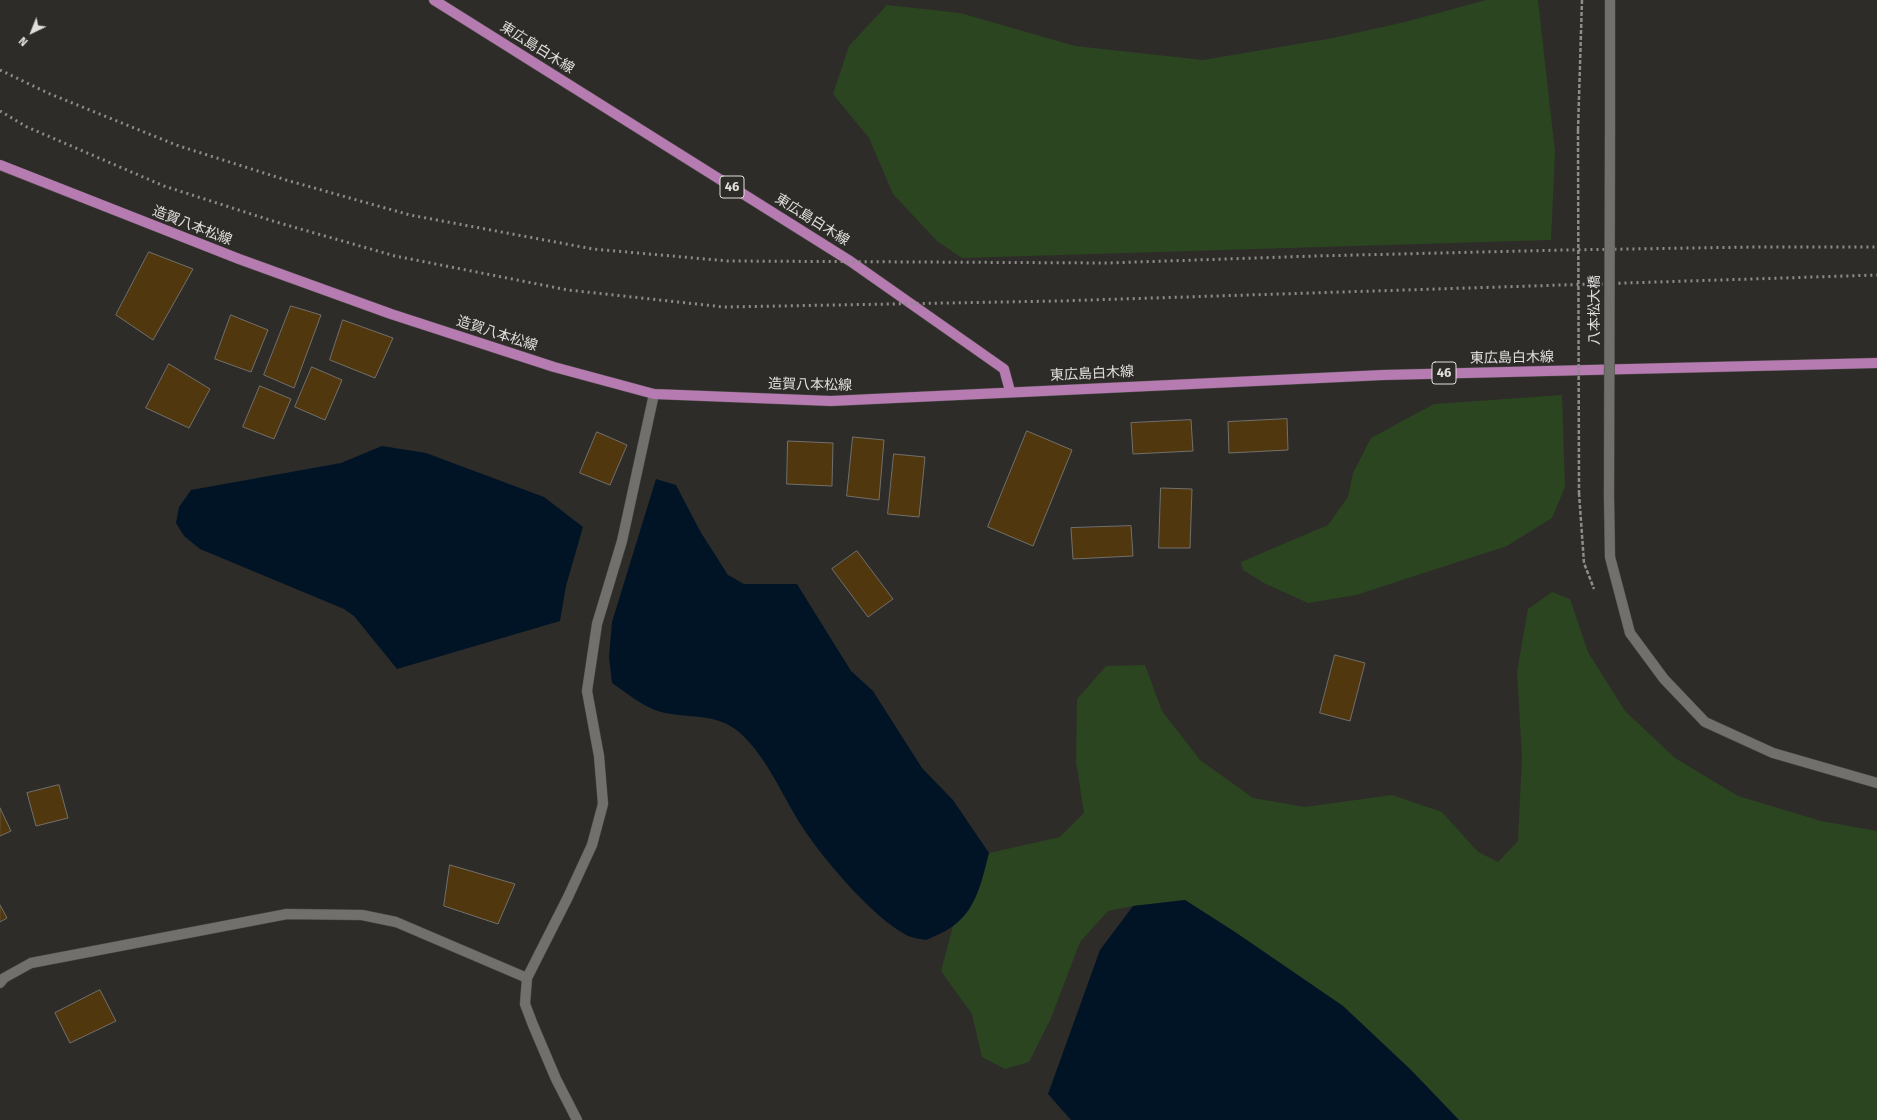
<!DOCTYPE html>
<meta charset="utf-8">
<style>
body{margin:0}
#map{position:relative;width:1877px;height:1120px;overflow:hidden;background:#2e2c29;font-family:"Fira Sans",sans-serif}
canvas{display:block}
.north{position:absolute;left:12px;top:12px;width:40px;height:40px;-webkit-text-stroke:3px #2e2c29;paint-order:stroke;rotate:223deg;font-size:11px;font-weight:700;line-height:16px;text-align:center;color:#e0dfdd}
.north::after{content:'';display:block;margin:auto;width:14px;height:18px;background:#e0dfdd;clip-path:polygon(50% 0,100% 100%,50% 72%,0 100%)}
</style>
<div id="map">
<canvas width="1877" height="1120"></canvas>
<div class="north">N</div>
</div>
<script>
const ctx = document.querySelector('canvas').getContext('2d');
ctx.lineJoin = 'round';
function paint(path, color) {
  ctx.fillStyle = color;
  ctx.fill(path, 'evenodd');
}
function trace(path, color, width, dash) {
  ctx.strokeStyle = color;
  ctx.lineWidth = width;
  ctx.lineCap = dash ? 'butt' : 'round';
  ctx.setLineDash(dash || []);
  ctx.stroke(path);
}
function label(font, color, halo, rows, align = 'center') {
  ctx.font = font + ' "Fira Sans","Noto Sans JP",sans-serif';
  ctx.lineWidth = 4;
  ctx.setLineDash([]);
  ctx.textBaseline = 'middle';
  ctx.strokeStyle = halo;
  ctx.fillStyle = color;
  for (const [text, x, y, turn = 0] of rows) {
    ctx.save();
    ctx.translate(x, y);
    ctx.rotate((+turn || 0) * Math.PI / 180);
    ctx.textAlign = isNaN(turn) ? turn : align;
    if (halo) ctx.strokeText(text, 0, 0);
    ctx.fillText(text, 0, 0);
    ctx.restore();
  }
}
const green = new Path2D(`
 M 1486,0 L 1538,0 L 1555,152 L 1551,240 L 962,258 L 937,241 L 893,194 L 869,138 L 833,94 L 849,46 L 887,5 L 960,13 L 1075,46 L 1203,60 L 1333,38 L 1405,22 Z
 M 1562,395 L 1565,487 L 1552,518 L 1507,546 L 1356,595 L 1308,603 L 1264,583 L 1243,570 L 1241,562 L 1328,525 L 1348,497 L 1353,473 L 1371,438 L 1434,404 Z
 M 1552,592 L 1570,599 L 1588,652 L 1625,711 L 1675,758 L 1738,796 L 1821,821 L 1877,831 L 1877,1120 L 1459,1120 L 1411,1070 L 1343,1006 L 1235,932 L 1185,900 L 1133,906 L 1108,911 L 1080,942 L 1051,1018 L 1029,1062 L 1005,1069 L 982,1057 L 972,1014 L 941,971 L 953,926 L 969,910 L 980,886 L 989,853 L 1060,837 L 1084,813 L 1076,762 L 1077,699 L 1106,666 L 1145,665 L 1162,711 L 1200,760 L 1253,798 L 1305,807 L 1392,795 L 1442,812 L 1478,852 L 1498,862 L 1518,841 L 1522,757 L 1517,671 L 1528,609 Z`);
const water = new Path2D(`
 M 382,446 L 426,453 L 544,497 L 583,527 L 566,586 L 560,621 L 397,669 L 354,616 L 344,609 L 200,549 L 184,536 L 176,523 L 179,507 L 191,490 L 341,463 Z
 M 656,479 L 676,485 L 700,531 L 728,575 L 744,584 L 797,584 L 851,671 L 873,691 L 922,768 L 953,800 L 989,853 C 982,879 977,909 953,926 C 945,932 935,936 926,940 C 920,939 914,938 908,936 C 874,919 824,860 803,828 C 782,796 768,758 739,732 C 715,712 689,719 661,712 C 643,707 627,693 612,683 L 609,657 L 612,622 Z
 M 1185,900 L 1235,932 L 1343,1006 L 1411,1070 L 1459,1120 L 1071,1120 L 1048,1094 L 1100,950 L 1133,906 Z`);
const building = new Path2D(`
 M 149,252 L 193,269 L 153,340 L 116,315 Z
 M 291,306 L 321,315 L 294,388 L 264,375 Z
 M 231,315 L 268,330 L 251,372 L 215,359 Z
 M 343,320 L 393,338 L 375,378 L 330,360 Z
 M 169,364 L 210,389 L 189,428 L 146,408 Z
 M 312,367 L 342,380 L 325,420 L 295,407 Z
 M 260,386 L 291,399 L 274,439 L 243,427 Z
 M 1287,419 L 1288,450 L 1229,453 L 1228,422 Z
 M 1191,420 L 1193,451 L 1133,454 L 1131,423 Z
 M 1027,431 L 1072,450 L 1033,546 L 988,527 Z
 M 597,432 L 627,445 L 610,485 L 580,473 Z
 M 853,437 L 884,440 L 879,500 L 847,496 Z
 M 788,441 L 833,443 L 832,486 L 787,484 Z
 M 894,454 L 925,457 L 919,517 L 888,514 Z
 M 1161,488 L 1192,489 L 1190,548 L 1159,548 Z
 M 1131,526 L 1133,556 L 1073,559 L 1071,528 Z
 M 857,551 L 893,599 L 868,617 L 832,569 Z
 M 1335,655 L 1365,663 L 1350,721 L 1320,713 Z
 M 59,785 L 68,818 L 36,826 L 27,793 Z
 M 0,808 L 11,831 L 0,836 Z
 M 450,865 L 515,884 L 498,924 L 444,906 Z
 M 0,905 L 7,918 L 0,922 Z
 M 100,990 L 116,1021 L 70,1043 L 55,1013 Z`);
const path = new Path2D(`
 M 1578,130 L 1582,0
 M 1579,493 L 1584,563 L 1594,589`);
const minor = new Path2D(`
 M 1610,124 L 1610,0
 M 1609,496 L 1610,557 L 1630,633 L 1664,679 L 1705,722 L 1773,753 L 1877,783
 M 0,983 L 4,978 L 31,963 L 287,914 L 362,915 L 396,922 L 527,978
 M 577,1120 L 556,1079 L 533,1025 L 525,1004 L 527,978 L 568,897 L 592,845 L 603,804 L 599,756 L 587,691 L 597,624 L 622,541 L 654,394`);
const major = new Path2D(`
 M 434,0 L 850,261 L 1004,369 L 1010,391
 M 0,165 L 239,259 L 391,314 L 554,367 L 654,394 L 831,401 L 1383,375 L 1877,363`);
const rail = new Path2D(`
 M 0,70 L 50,94 L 176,145 L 286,180 L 410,215 L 593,249 L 728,261 L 1107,263 L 1315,256 L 1565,250 L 1756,247 L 1877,247
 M 0,111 L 27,127 L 164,186 L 276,222 L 395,256 L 568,290 L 724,307 L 1059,301 L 1877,275`);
const pathBridge = new Path2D(`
 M 1578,130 L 1579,493`);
const minorBridge = new Path2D(`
 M 1609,496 L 1610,124`);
const shields = [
 [732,187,24],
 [1444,373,24]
];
const shieldNames = [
 ["46",732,187],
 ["46",1444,373]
];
const streetNames = [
 ["東広島白木線",537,48,32],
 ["東広島白木線",812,220,32],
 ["造賀八本松線",192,226,21],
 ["八本松大橋",1595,310,-90],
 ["造賀八本松線",497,334,18],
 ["東広島白木線",1512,358,-1],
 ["東広島白木線",1092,374,-3],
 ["造賀八本松線",810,385,1]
];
paint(green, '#2b4520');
paint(water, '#001426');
paint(building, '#51370e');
trace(building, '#72706c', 1);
trace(minor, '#4b4a47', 11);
trace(major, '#4b4a47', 11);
trace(path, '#8e8c8a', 2.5, [4, 2]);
trace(minor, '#72706c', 10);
trace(major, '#b67bb1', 10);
trace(rail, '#8e8c8a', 3, [2, 4]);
trace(minorBridge, '#4b4a47', 11, []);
trace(pathBridge, '#8e8c8a', 2.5, [4, 2]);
trace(minorBridge, '#72706c', 10);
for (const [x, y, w] of shields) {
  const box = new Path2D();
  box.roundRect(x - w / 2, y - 11, w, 22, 3);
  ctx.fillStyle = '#2e2c29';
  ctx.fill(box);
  trace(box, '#e0dfdd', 1);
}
label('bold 13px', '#e0dfdd', null, shieldNames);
label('14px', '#e0dfdd', '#2e2c29', streetNames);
</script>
